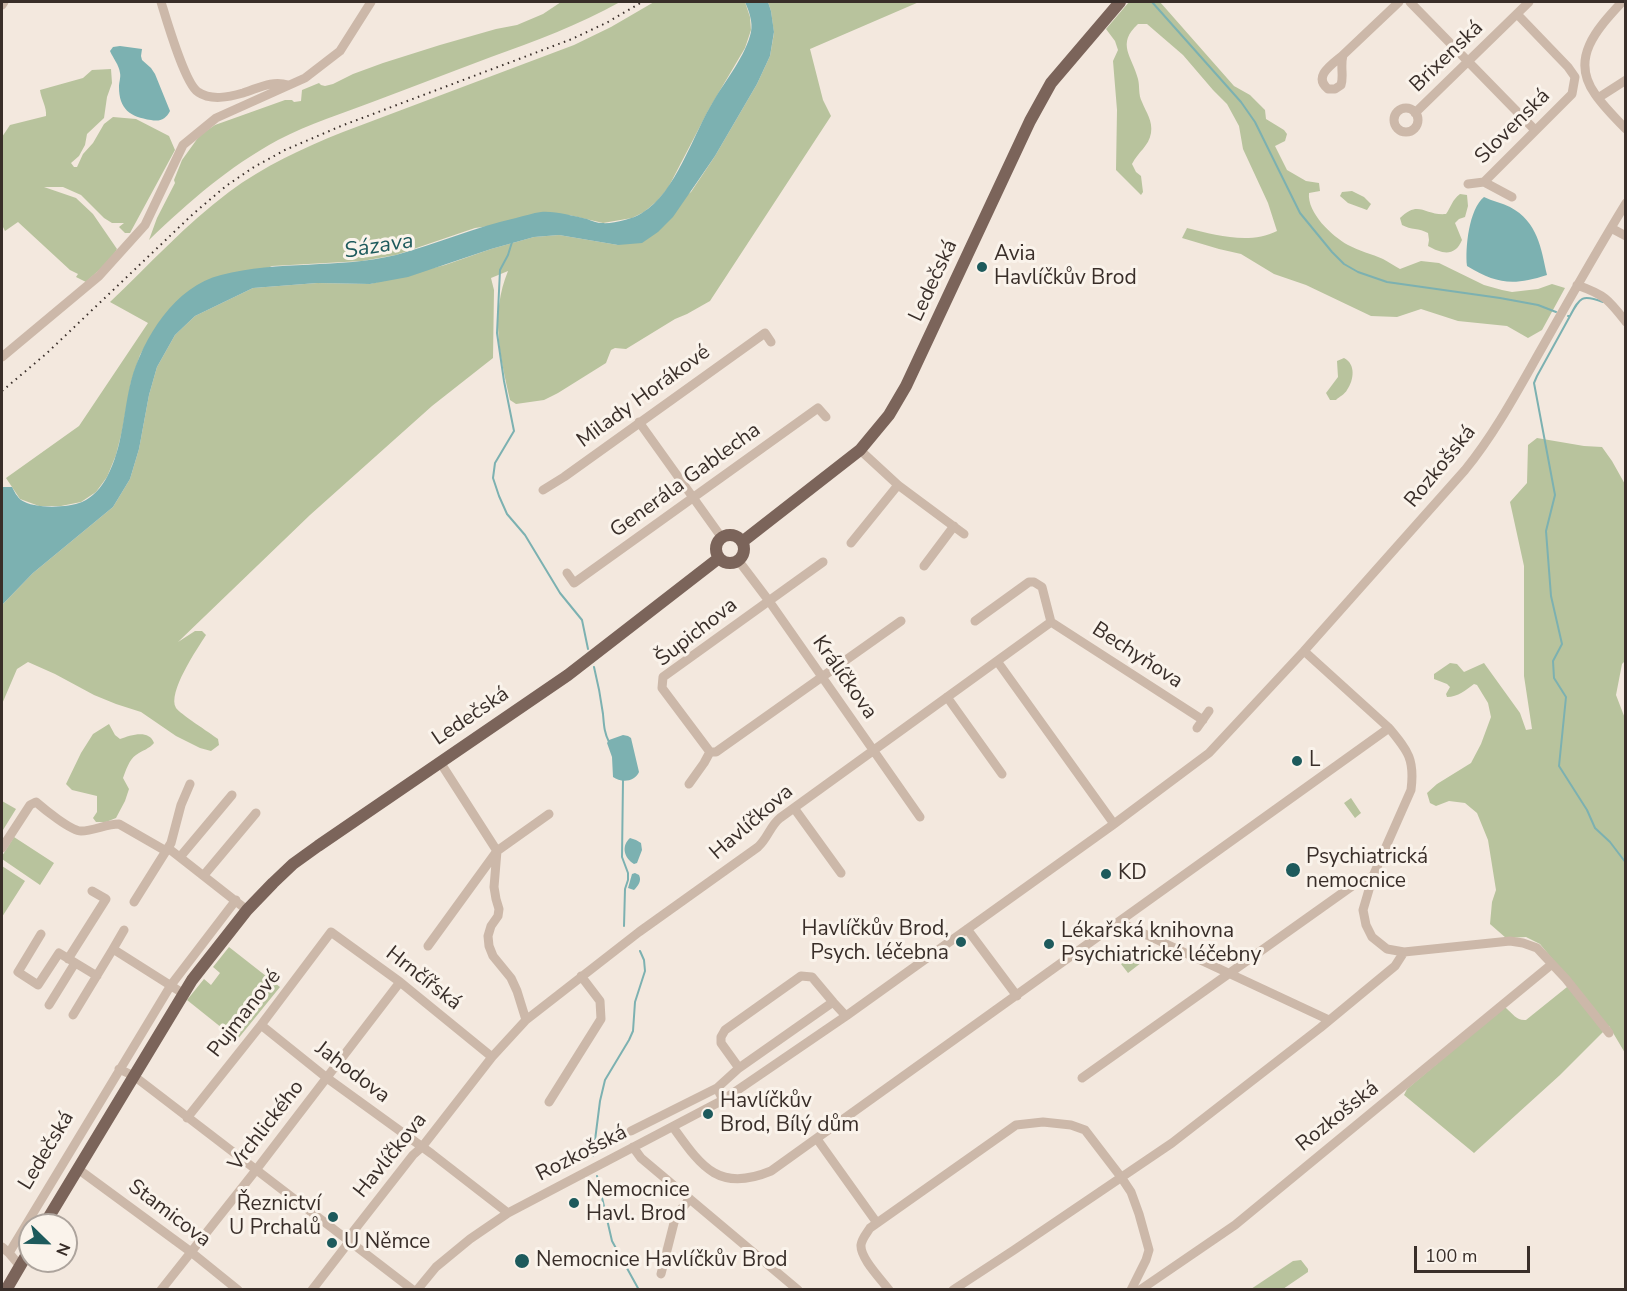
<!DOCTYPE html>
<meta charset="utf-8">
<style>
body{margin:0}
#map{position:relative;width:1627px;height:1291px;overflow:hidden;background:#f3e8de;font-family:"Nunito Sans",sans-serif}
canvas{display:block}
.frame{position:absolute;inset:0;border:3px solid #392e29;pointer-events:none}
.north{position:absolute;left:18px;top:1213px;width:60px;height:60px;box-sizing:border-box;background:#faf3eb;border:2px solid #ada49d;border-radius:50%;rotate:113deg;font-size:16px;font-weight:700;line-height:24px;text-align:center;color:#392e29}
.north::after{content:'';display:block;margin:auto;width:21px;height:27px;background:#1d5a5c;clip-path:polygon(50% 0,100% 100%,50% 72%,0 100%)}
.scale{position:absolute;left:1414px;top:1246px;width:116px;height:27px;box-sizing:border-box;border:3px solid #392e29;border-top:0;padding-left:8px;font-size:18px;line-height:21px;white-space:nowrap;color:#392e29;-webkit-text-stroke:4px #faf3eb;paint-order:stroke}
</style>
<div id="map">
<canvas width="1627" height="1291"></canvas>
<div class="frame"></div>
<div class="north">N</div>
<div class="scale">100 m</div>
</div>
<script>
const ctx = document.querySelector('canvas').getContext('2d');
ctx.lineJoin = 'round';
function paint(path, color) {
  ctx.fillStyle = color;
  ctx.fill(path, 'evenodd');
}
function trace(path, color, width, dash) {
  ctx.strokeStyle = color;
  ctx.lineWidth = width;
  ctx.lineCap = dash ? 'butt' : 'round';
  ctx.setLineDash(dash || []);
  ctx.stroke(path);
}
function label(font, color, halo, rows, align = 'center') {
  ctx.font = font + ' "Nunito Sans",sans-serif';
  ctx.lineWidth = 6;
  ctx.setLineDash([]);
  ctx.textBaseline = 'middle';
  ctx.strokeStyle = halo;
  ctx.fillStyle = color;
  for (const [text, x, y, turn = 0] of rows) {
    ctx.save();
    ctx.translate(x, y);
    ctx.rotate((+turn || 0) * Math.PI / 180);
    ctx.textAlign = isNaN(turn) ? turn : align;
    if (halo) ctx.strokeText(text, 0, 0);
    ctx.fillText(text, 0, 0);
    ctx.restore();
  }
}
const green = new Path2D(`
 M 561,2 L 620,2 C 579,25 535,41 491,57 C 452,72 414,86 375,101 C 343,113 309,124 278,140 C 227,168 191,200 149,240 L 157,218 L 175,183 L 174,180 L 182,160 L 200,135 L 215,125 L 285,100 L 292,100 L 294,102 L 301,101 L 302,90 L 319,83 L 321,85 L 325,86 L 333,84 L 353,74 L 383,63 L 440,45 L 496,29 L 517,25 L 543,14 Z
 M 654,2 L 745,2 L 750,17 L 751,30 L 745,48 L 709,109 L 668,188 L 657,201 L 644,212 L 632,218 L 603,223 L 569,215 L 475,228 L 396,255 L 362,261 L 272,266 L 161,320 L 140,355 L 131,382 L 122,431 L 116,455 L 107,477 L 96,492 L 81,502 L 61,506 L 39,506 L 20,499 L 6,478 L 79,426 L 148,323 L 110,302 C 149,265 186,224 229,192 C 264,166 303,148 343,132 L 574,45 L 611,27 Z
 M 768,2 L 919,2 L 810,49 L 823,100 L 831,116 L 710,301 L 687,314 L 675,319 L 626,349 L 615,348 L 611,350 L 606,363 L 558,393 L 544,400 L 516,404 L 510,400 C 500,355 490,315 508,271 L 491,278 L 494,290 L 493,358 L 432,406 L 310,515 L 178,642 L 195,631 L 202,631 L 206,635 C 197,649 167,693 176,708 C 179,713 210,733 218,739 L 219,745 L 211,751 L 200,748 L 176,736 L 141,712 L 116,704 L 94,695 L 55,674 L 28,662 L 17,669 L 2,704 L 2,605 L 33,573 L 113,507 L 130,479 L 139,449 L 149,395 L 157,367 L 175,335 L 195,316 L 253,288 L 317,283 L 370,284 L 445,265 L 491,249 L 534,237 L 559,235 L 618,245 L 691,192 L 715,156 L 757,84 L 770,56 L 774,33 L 771,11 Z
 M 1129,2 L 1160,2 L 1234,86 L 1250,95 L 1265,110 L 1266,119 L 1284,130 L 1287,134 L 1285,141 L 1275,146 L 1287,170 L 1306,181 L 1319,183 L 1320,191 L 1309,193 C 1307,213 1332,236 1348,245 C 1359,251 1372,254 1383,259 C 1389,262 1394,266 1400,269 L 1421,261 L 1439,263 L 1484,285 L 1502,290 L 1512,292 L 1538,289 L 1552,284 L 1565,288 L 1542,330 L 1528,338 L 1507,326 L 1458,321 L 1421,309 L 1397,317 L 1371,316 L 1306,285 L 1274,274 L 1241,254 L 1219,249 L 1182,238 L 1187,228 C 1216,235 1249,245 1277,231 L 1268,203 L 1243,149 L 1239,126 L 1227,104 L 1213,90 L 1183,55 L 1147,24 L 1138,24 C 1116,44 1132,56 1138,79 C 1140,87 1138,94 1142,102 C 1146,112 1153,121 1151,133 C 1149,146 1138,152 1132,164 L 1136,172 L 1141,176 L 1143,192 L 1141,195 L 1116,170 L 1117,110 L 1113,61 L 1118,50 L 1115,41 L 1106,29 Z
 M 111,69 L 112,83 L 107,97 L 104,118 L 87,134 L 85,145 L 79,156 L 71,163 L 74,167 L 77,167 L 83,154 L 93,143 L 104,124 L 113,117 L 136,119 L 169,136 L 175,150 L 130,233 L 125,233 L 119,227 L 124,223 L 112,223 L 104,218 L 81,195 L 63,187 L 44,187 L 76,198 L 93,214 L 117,249 L 111,259 L 86,282 L 76,277 L 78,274 L 70,270 L 18,222 L 5,231 L 2,225 L 2,137 L 10,125 L 46,116 C 47,107 41,99 40,90 L 83,78 L 92,70 Z
 M 1352,191 L 1364,197 L 1371,204 L 1367,210 L 1348,203 L 1340,196 L 1342,192 Z
 M 1460,194 L 1467,195 L 1468,206 L 1465,217 L 1459,219 L 1455,223 L 1462,240 C 1455,257 1442,254 1428,246 L 1429,240 L 1428,233 C 1419,228 1411,230 1402,225 L 1400,218 C 1419,199 1425,216 1446,214 C 1451,207 1452,200 1460,194 Z
 M 1344,358 C 1356,364 1354,380 1347,390 C 1345,394 1339,397 1336,400 L 1330,400 L 1326,393 L 1338,377 L 1337,361 Z
 M 1537,438 L 1584,446 L 1602,447 L 1612,461 L 1626,486 L 1626,660 L 1622,664 L 1616,695 L 1626,721 L 1626,1023 L 1624,1026 L 1625,1053 L 1609,1026 L 1560,1075 L 1474,1153 L 1404,1095 L 1407,1089 L 1503,1008 L 1506,1008 C 1513,1014 1517,1021 1526,1020 L 1572,983 L 1540,944 L 1526,937 L 1506,938 L 1490,924 L 1492,902 L 1496,890 L 1488,840 L 1477,813 L 1465,803 L 1449,801 L 1436,806 L 1430,803 L 1427,793 L 1437,784 L 1471,763 L 1481,744 L 1491,717 L 1488,703 L 1477,685 L 1474,684 C 1466,690 1458,697 1447,697 L 1446,694 L 1450,687 L 1447,684 L 1434,679 L 1434,674 L 1450,663 L 1457,664 L 1464,672 L 1484,663 L 1520,713 L 1526,730 L 1532,729 L 1524,676 L 1524,566 L 1510,502 L 1527,483 L 1528,445 Z
 M 109,724 L 115,735 L 120,739 C 131,735 149,729 154,743 C 149,749 143,750 136,755 C 129,760 126,770 123,778 L 129,789 L 125,801 L 116,818 L 106,822 L 96,822 L 93,818 L 97,812 L 97,796 L 72,790 L 66,784 L 81,753 L 93,734 Z
 M 1351,798 L 1361,813 L 1355,818 L 1344,803 Z
 M 2,801 L 16,809 L 3,830 L 2,829 Z
 M 14,837 L 54,863 L 40,885 L 2,859 L 2,856 Z
 M 2,866 L 25,881 L 2,917 Z
 M 229,947 L 280,987 L 237,1040 L 187,1000 L 204,979 L 211,985 L 220,973 L 213,967 Z
 M 1139,950 L 1146,959 L 1128,973 L 1121,964 Z
 M 1301,1260 L 1308,1269 L 1308,1272 L 1283,1289 L 1251,1289 L 1293,1261 Z`);
const water = new Path2D(`
 M 745,2 L 768,2 L 771,11 L 774,32 L 770,56 L 757,84 L 715,156 L 673,217 L 658,232 L 642,243 L 618,245 L 559,235 L 534,237 L 491,249 L 408,277 L 370,284 L 317,283 L 253,288 L 195,316 L 175,335 L 157,367 L 149,395 L 139,449 L 130,479 L 113,507 L 33,573 L 2,605 L 2,487 L 12,487 C 14,491 17,497 21,500 C 34,509 67,508 82,502 C 93,497 101,488 107,477 C 123,447 123,413 131,381 C 143,338 175,286 221,275 C 278,260 339,269 396,255 C 437,244 475,227 516,218 C 524,216 533,213 541,212 C 556,211 572,216 587,219 C 592,221 597,223 602,223 C 613,224 633,219 642,213 C 676,193 693,134 714,100 C 726,80 746,55 751,32 C 753,22 749,11 745,2 Z
 M 120,46 L 142,49 L 141,56 L 142,60 L 151,68 L 155,74 L 170,111 C 166,119 160,122 151,120 C 130,117 119,109 119,87 C 119,82 121,77 120,73 C 119,65 113,58 110,51 L 113,47 Z
 M 1484,197 C 1492,201 1502,203 1510,207 C 1538,222 1541,248 1547,275 C 1513,286 1497,284 1467,266 C 1465,248 1469,209 1484,197 Z
 M 623,735 L 628,736 L 631,738 L 639,772 C 635,782 621,783 613,777 L 612,757 L 607,743 L 609,740 Z
 M 630,838 L 636,840 L 641,843 L 642,850 L 637,863 L 634,864 C 624,858 621,846 630,838 Z
 M 635,873 L 639,875 C 642,881 638,886 634,890 L 628,888 L 632,874 Z`);
const stream = new Path2D(`
 M 1152,2 L 1241,102 L 1255,122 L 1300,213 L 1332,252 L 1344,264 L 1358,272 L 1387,282 L 1500,298 L 1538,305 L 1556,312
 M 512,242 L 508,255 L 500,270 L 497,333 L 504,381 L 514,431 L 495,463 L 493,478 L 499,496 L 507,514 L 525,535 L 560,593 L 582,620 L 588,649
 M 1568,316 L 1570,316 L 1537,376 L 1534,383 L 1555,495 L 1546,531 L 1551,596 L 1562,644 L 1553,661 L 1554,678 L 1566,697 L 1559,766 L 1587,810 L 1595,828 L 1610,842 L 1626,863
 M 1570,316 C 1580,297 1582,294 1603,302
 M 594,667 C 598,683 601,699 603,714 C 604,725 604,732 609,742
 M 623,780 L 622,857 L 628,873 L 628,880 L 625,889 L 624,926
 M 593,1156 L 600,1101 L 605,1080 L 629,1040 L 633,1031 L 635,1002 L 645,971 L 644,960 L 640,951
 M 597,1176 L 612,1241 L 639,1290`);
const minor = new Path2D(`
 M 161,2 C 166,18 185,84 198,92 C 211,101 229,97 243,93 C 259,88 272,80 288,85
 M 1410,2 L 1535,130
 M 1622,2 C 1598,28 1569,58 1595,94 C 1604,107 1615,118 1626,129
 M 2,5 L 4,2
 M 1343,55 C 1340,67 1344,76 1341,85 L 1335,89 L 1328,89 C 1312,76 1333,64 1343,55 Z
 M 1343,55 L 1399,2
 M 1598,98 L 1626,80
 M1394 120a12 12 0 1 1 24 0a12 12 0 1 1-24 0Z
 M 1415,113 L 1529,2
 M 1484,182 L 1572,94 L 1575,77 L 1568,67 L 1517,14
 M 1468,184 L 1484,182 L 1512,197
 M 1611,228 L 1626,236
 M 1577,285 C 1605,295 1608,299 1626,322
 M 2,357 L 99,276 L 145,225 L 183,145 L 216,118 L 305,78 L 340,51 L 371,2
 M 639,422 L 722,538
 M 860,450 L 898,485 L 964,534
 M 543,490 L 564,477 L 765,333 L 771,342
 M 851,543 L 898,485
 M 738,560 L 769,601 L 920,817
 M 823,562 L 663,677 L 662,688 L 710,752 L 716,752 L 901,621
 M 924,566 L 954,526
 M 567,573 L 574,583 L 818,408 L 826,417
 M 975,621 L 1029,582 L 1034,582 L 1042,587 L 1051,622
 M 1304,651 L 1389,728 C 1408,751 1415,759 1411,790 L 1373,876 L 1363,910 L 1366,925 L 1372,937 L 1387,949 L 1404,952 L 1510,941 L 1523,943 L 1537,948 L 1566,979 L 1609,1033
 M 997,661 L 1114,824
 M 947,697 L 1002,774
 M 1197,728 L 1209,711
 M 440,762 L 497,851 L 494,887 L 496,899 L 499,909 L 498,916 L 491,926 L 488,936 L 489,946 L 493,956 L 511,978 L 517,991 L 526,1020
 M 689,784 L 704,763 L 710,752
 M 794,808 L 841,873
 M 2,848 L 30,805 L 36,802 C 44,809 71,831 81,831 C 94,831 106,824 119,824 L 166,851
 M 168,848 L 247,910
 M 180,857 L 232,795
 M 204,875 L 256,813
 M 134,902 L 171,843 L 181,805 L 190,784
 M 1119,922 L 1329,1020
 M 967,929 L 1017,996
 M 41,934 L 18,972 L 38,985 L 59,953 L 97,976
 M 428,946 L 497,851 L 549,814
 M 113,949 L 124,930
 M 68,959 L 106,899 L 92,891
 M 49,1005 L 75,963
 M 73,1015 L 113,949 L 184,994
 M 261,1025 L 327,1078 L 432,1154 L 508,1213
 M 739,1068 L 721,1043 L 721,1037 L 725,1030 L 801,976 L 812,977 L 833,1002
 M 119,1069 L 134,1076 L 413,1290
 M 1082,1078 L 1355,884 L 1373,876
 M 723,1100 L 717,1088 L 739,1068 L 833,1002 L 846,1016
 M 549,1102 L 601,1019 L 600,1001 L 581,976
 M 187,1118 L 261,1025 L 331,932 L 400,982 L 492,1057
 M 673,1127 C 701,1166 718,1193 771,1171 L 1389,728
 M 631,1131 L 717,1088
 M 817,1139 L 877,1223
 M 633,1147 L 641,1158 L 798,1290
 M 78,1169 L 191,1252 L 238,1290
 M 2,1247 L 9,1253 L 20,1266
 M 9,1253 L 171,985 L 236,900
 M 661,1274 L 676,1215 L 690,1199
 M 161,1290 L 256,1170 L 400,982
 M 312,1290 L 349,1242 L 352,1233 L 413,1155 L 422,1147 L 492,1057 L 526,1020 L 639,932 L 758,847 C 768,838 770,826 780,818 L 1051,622 L 1203,720
 M 417,1290 L 436,1267 L 470,1239 L 508,1213 L 723,1100 L 846,1016 L 1114,824 L 1209,753 L 1304,651 L 1465,470 C 1496,432 1519,388 1543,346 C 1570,298 1597,250 1626,203
 M 889,1290 C 881,1279 860,1258 861,1245 C 862,1238 867,1233 870,1228 L 1016,1125 L 1043,1122 L 1071,1125 L 1085,1130 L 1121,1177 L 1131,1192 L 1139,1214 L 1149,1250 L 1146,1260 L 1131,1290
 M 953,1290 L 1014,1250 L 1172,1143 L 1320,1028 L 1395,966 L 1404,952
 M 1140,1290 L 1235,1225 L 1552,964`);
const major = new Path2D(`
 M716 549a14 14 0 1 1 28 0a14 14 0 1 1-28 0Z
 M 742,542 L 860,450 L 889,415 L 906,386 L 1030,121 L 1051,83 L 1120,2
 M 44,1225 L 192,980 L 247,910 L 273,883 L 293,864 L 318,846 L 568,675 L 719,558
 M 6,1290 L 30,1249`);
const rail = new Path2D(`
 M 2,391 L 47,353 L 193,214 L 226,186 L 254,167 L 285,150 L 341,126 L 572,39 L 608,22 L 642,2`);
const markers = [
 [982,267,6,"#1d5a5c"],
 [1297,761,6,"#1d5a5c"],
 [1293,870,8,"#1d5a5c"],
 [1106,874,6,"#1d5a5c"],
 [961,942,6,"#1d5a5c"],
 [1049,944,6,"#1d5a5c"],
 [708,1114,6,"#1d5a5c"],
 [574,1203,6,"#1d5a5c"],
 [333,1217,6,"#1d5a5c"],
 [332,1243,6,"#1d5a5c"],
 [522,1261,8,"#1d5a5c"]
];
const streetNames = [
 ["Brixenská",1447,57,-44],
 ["Slovenská",1513,127,-45],
 ["Ledečská",934,281,-65],
 ["Milady Horákové",644,397,-36],
 ["Rozkošská",1441,467,-51],
 ["Generála Gablecha",686,481,-36],
 ["Šupichova",697,633,-38],
 ["Bechyňova",1137,656,33],
 ["Králíčkova",844,678,55],
 ["Ledečská",471,717,-34],
 ["Havlíčkova",752,823,-41],
 ["Hrnčířská",423,979,38],
 ["Pujmanové",245,1014,-52],
 ["Jahodova",352,1073,37],
 ["Rozkošská",1338,1117,-39],
 ["Vrchlického",267,1126,-52],
 ["Ledečská",47,1151,-59],
 ["Rozkošská",582,1154,-27],
 ["Havlíčkova",391,1156,-51],
 ["Stamicova",169,1214,37]
];
const poiNames = [
 ["Avia",994,255],
 ["Havlíčkův Brod",994,279],
 ["L",1309,761],
 ["Psychiatrická",1306,858],
 ["nemocnice",1306,882],
 ["KD",1118,874],
 ["Havlíčkův Brod,",949,930,"right"],
 ["Psych. léčebna",949,954,"right"],
 ["Lékařská knihovna",1061,932],
 ["Psychiatrické léčebny",1061,956],
 ["Havlíčkův",720,1102],
 ["Brod, Bílý dům",720,1126],
 ["Nemocnice",586,1191],
 ["Havl. Brod",586,1215],
 ["Řeznictví",321,1205,"right"],
 ["U Prchalů",321,1229,"right"],
 ["U Němce",344,1243],
 ["Nemocnice Havlíčkův Brod",536,1261]
];
const waterNames = [
 ["Sázava",379,247,-9]
];
paint(green, '#b8c39d');
paint(water, '#7cb1b1');
trace(stream, '#7cb1b1', 2);
trace(minor, '#ccb8a9', 9);
trace(major, '#7b645a', 12);
trace(rail, '#392e29', 2, [1.5, 4.5]);
for (const [x, y, r, color] of markers) {
  const dot = new Path2D();
  dot.arc(x, y, r, 0, 2 * Math.PI);
  ctx.fillStyle = color;
  ctx.fill(dot);
  trace(dot, '#faf3eb', 2);
}
label('21px', '#392e29', '#faf3eb', streetNames);
label('21px', '#392e29', '#faf3eb', poiNames, 'left');
label('italic 22px', '#1d5a5c', '#faf3eb', waterNames);
</script>
